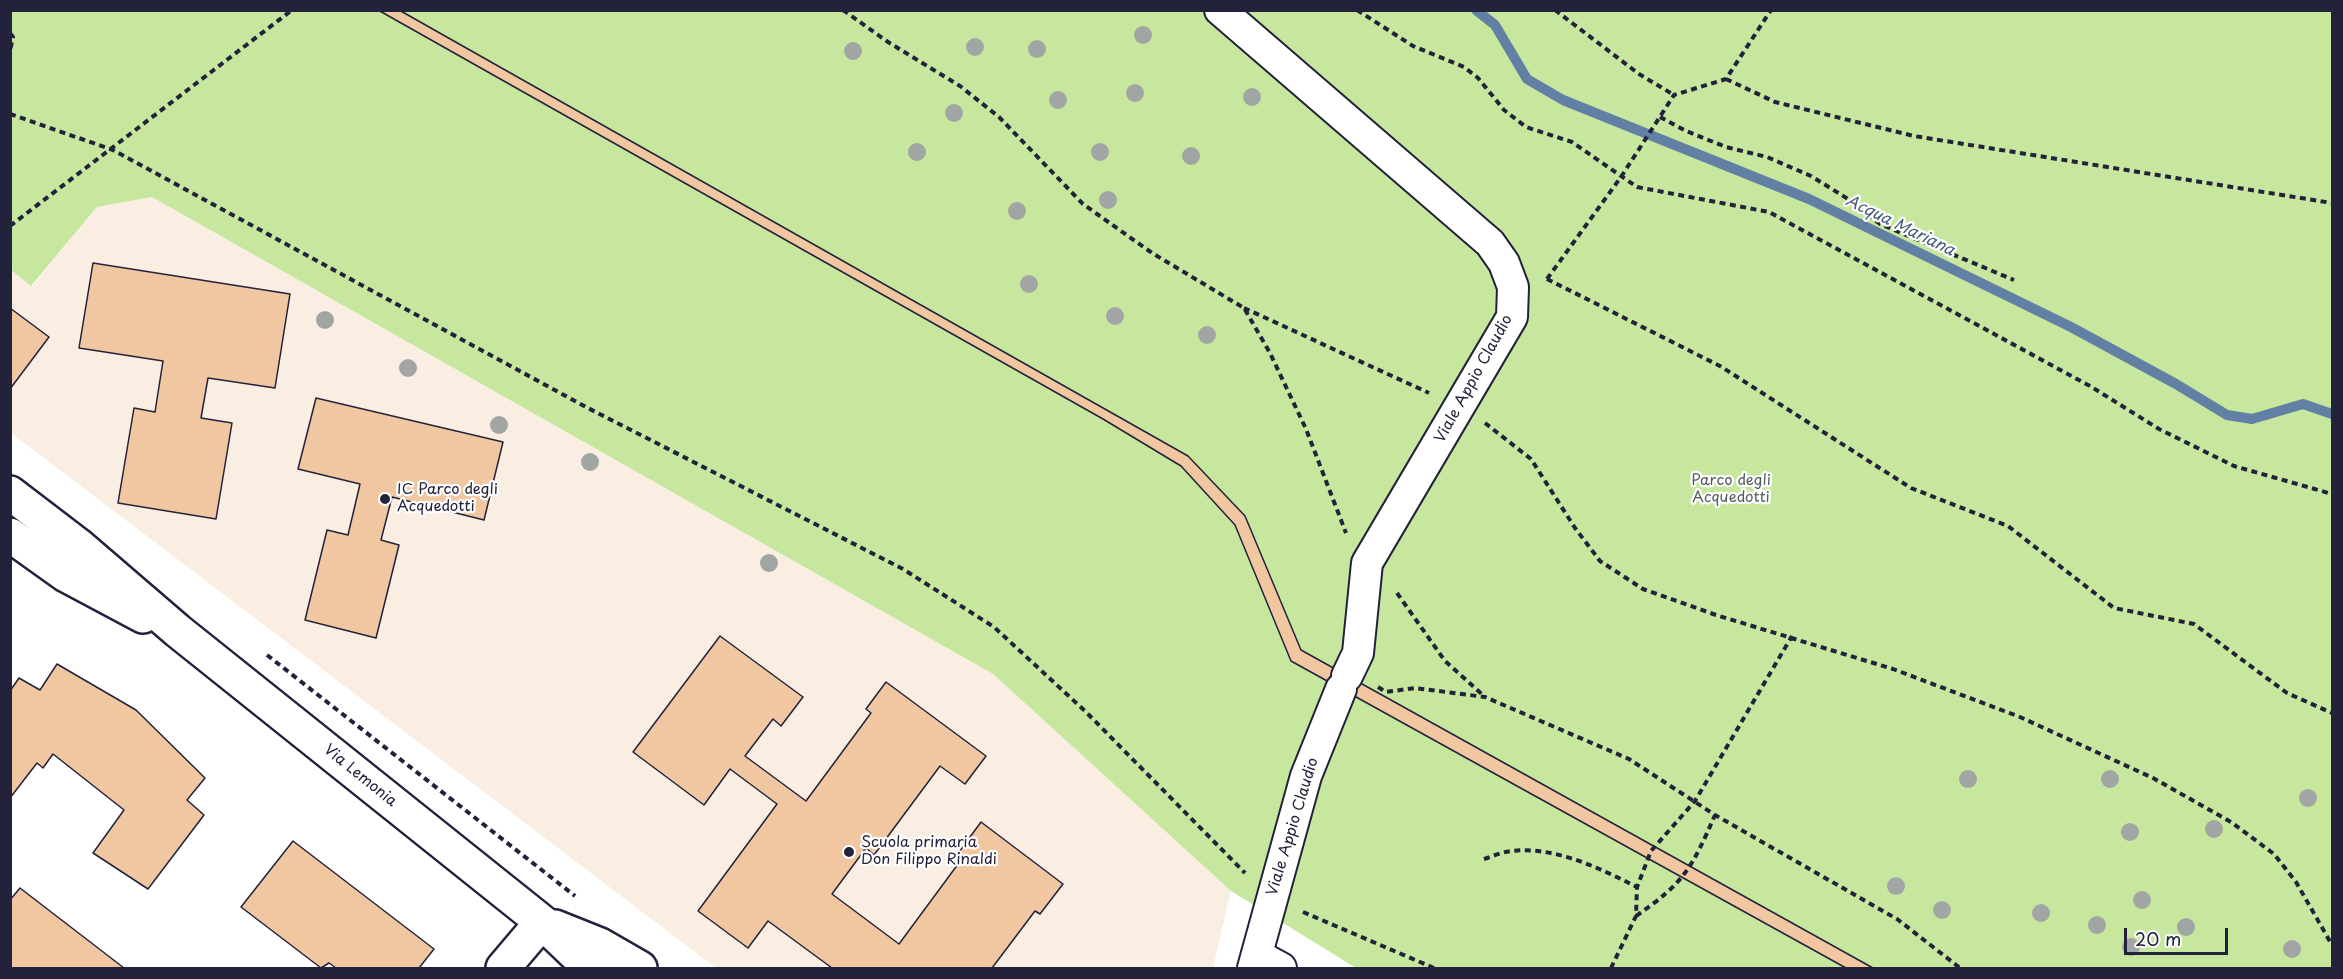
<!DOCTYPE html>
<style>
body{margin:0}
#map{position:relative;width:2343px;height:979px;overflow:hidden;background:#fff;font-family:"Playpen Sans",sans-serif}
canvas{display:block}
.frame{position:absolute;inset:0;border:12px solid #22223b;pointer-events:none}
.scale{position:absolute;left:2124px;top:928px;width:104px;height:27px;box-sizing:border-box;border:3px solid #22223b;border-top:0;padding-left:8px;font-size:18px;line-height:21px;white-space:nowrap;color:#22223b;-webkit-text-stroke:4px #fff;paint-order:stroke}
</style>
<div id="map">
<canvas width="2343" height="979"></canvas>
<div class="frame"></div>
<div class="scale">20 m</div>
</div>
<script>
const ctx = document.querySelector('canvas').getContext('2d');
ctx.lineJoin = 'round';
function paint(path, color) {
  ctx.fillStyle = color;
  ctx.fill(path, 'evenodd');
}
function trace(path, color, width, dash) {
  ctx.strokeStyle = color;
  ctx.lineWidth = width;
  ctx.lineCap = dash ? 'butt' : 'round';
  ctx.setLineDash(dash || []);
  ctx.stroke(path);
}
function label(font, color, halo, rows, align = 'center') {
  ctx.font = font + ' "Playpen Sans",sans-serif';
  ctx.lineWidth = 4.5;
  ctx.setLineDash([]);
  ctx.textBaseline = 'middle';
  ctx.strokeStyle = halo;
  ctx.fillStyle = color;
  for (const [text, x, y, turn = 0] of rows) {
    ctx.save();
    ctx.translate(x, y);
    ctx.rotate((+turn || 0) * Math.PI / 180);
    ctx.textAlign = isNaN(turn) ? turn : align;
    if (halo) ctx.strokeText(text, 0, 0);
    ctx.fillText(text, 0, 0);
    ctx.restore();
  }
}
const built = new Path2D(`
 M 152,197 L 993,674 L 1231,891 L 1213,968 L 716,968 L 11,433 L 10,270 L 32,286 L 97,207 Z`);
const green = new Path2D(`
 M 10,11 L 2332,11 L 2332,968 L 1356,968 L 1231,891 L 993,674 L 152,197 L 97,207 L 31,286 L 11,270 Z`);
const stream = new Path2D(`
 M 1476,10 L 1495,25 L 1527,79 L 1563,100 L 1809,199 L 2071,327 L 2176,384 L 2227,415 L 2252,419 L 2303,404 L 2332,414`);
const building = new Path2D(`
 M 378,10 L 399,10 L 1188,456 L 1245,516 L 1301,650 L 1873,968 L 1846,968 L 1291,661 L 1235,525 L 1181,466 L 1103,419 Z
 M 93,263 L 290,294 L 275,388 L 208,378 L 201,418 L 232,423 L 216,519 L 118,503 L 134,408 L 155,412 L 163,361 L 79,348 Z
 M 10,308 L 49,337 L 10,389 Z
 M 316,398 L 503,442 L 484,520 L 392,497 L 381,540 L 399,545 L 376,638 L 305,620 L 327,530 L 348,535 L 360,484 L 298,469 Z
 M 720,636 L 803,697 L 781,726 L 773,719 L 745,756 L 806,801 L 871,713 L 866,709 L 886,682 L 986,756 L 965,784 L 940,766 L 874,855 L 866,848 L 832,894 L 899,944 L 964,856 L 959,852 L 981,822 L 1063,884 L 1040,914 L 1035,911 L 992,968 L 832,968 L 768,921 L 748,948 L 698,911 L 777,804 L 730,769 L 704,805 L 633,752 Z
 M 57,664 L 136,710 L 205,778 L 187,800 L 204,815 L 148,889 L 93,853 L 124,810 L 53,754 L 43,768 L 37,763 L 10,798 L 10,691 L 19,678 L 40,690 Z
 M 293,841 L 434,949 L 419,968 L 336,968 L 329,963 L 321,968 L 241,907 Z
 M 20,888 L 124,968 L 10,968 L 10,900 Z`);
const path = new Path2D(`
 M 843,10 L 888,42 L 960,86 L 999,117 L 1083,204 L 1152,253 L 1244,308 L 1270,353 L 1306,429 L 1346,533
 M 1357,10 L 1413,46 L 1464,67 L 1478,78 L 1504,110 L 1526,127 L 1572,142 L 1637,187 L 1769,212 L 2090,386 L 2159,429 L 2234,466 L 2332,494
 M 1555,10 L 1639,74 L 1674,95
 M 10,33 L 13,37 L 10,51
 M 1726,79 L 1775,102 L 1914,136 L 2332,203
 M 10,114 L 113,150 L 586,407 L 903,569 L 994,627 L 1085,711 L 1245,873
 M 1660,117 L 1686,131 L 1726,147 L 1767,157 L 1811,176 L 1848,199 L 1880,224 L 2014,280
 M 10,226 L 292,10
 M 1547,279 L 1720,366 L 1911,488 L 2008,526 L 2114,608 L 2194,624 L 2287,693 L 2332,713
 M 1547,279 L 1621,177 L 1674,95 L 1726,79 L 1771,10
 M 1244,308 L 1429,393
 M 1485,423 L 1531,459 L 1575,528 L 1600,561 L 1643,589 L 1716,615 L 1893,669 L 2020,717 L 2153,778 L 2231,822 L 2274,854 L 2296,882 L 2332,945
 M 1397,593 L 1445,661 L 1485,697
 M 267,655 L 575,896
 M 1378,687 L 1386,692 L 1415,688 L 1485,697 L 1629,759 L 1715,815 L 1897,919 L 1960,968
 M 1484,859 C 1493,856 1502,852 1511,851 C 1555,846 1599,868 1637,887
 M 1303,912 L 1434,968
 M 1636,916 C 1684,883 1692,868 1715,815
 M 1611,968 L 1636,916 L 1637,887 L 1651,851 L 1695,801 L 1792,636`);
const pedestrian = new Path2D(`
 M 1220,10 L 1490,243 L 1504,263 L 1513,287 L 1512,317 L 1367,563 L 1358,653 L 1347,676
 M 1257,955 L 1281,968
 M 1253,968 L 1306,776 L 1341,689`);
const minor = new Path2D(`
 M 10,493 L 78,545 L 178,631 L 542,922 L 590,968
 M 10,535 L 66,575 L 143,616
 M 555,927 L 600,945 L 640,968
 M 503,968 L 542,922`);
const trees = [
 [1143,35],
 [975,47],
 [1037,49],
 [853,51],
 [1135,93],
 [1252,97],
 [1058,100],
 [954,113],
 [917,152],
 [1100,152],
 [1191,156],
 [1108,200],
 [1017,211],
 [1029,284],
 [1115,316],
 [325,320],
 [1207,335],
 [408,368],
 [499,425],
 [590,462],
 [769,563],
 [1968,779],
 [2110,779],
 [2308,798],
 [2214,829],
 [2130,832],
 [1896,886],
 [2142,900],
 [1942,910],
 [2041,913],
 [2097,925],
 [2186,927],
 [2131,947],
 [2292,949]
];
const markers = [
 [385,499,6,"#22223b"],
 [849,852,6,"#22223b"]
];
const streetNames = [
 ["Viale Appio Claudio",1474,379,-61],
 ["Via Lemonia",360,776,39],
 ["Viale Appio Claudio",1293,827,-73]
];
const parkNames = [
 ["Parco degli",1731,481],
 ["Acquedotti",1731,498]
];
const poiNames = [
 ["IC Parco degli",397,490],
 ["Acquedotti",397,507],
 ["Scuola primaria",861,843],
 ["Don Filippo Rinaldi",861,860]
];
const waterNames = [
 ["Acqua Mariana",1900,226,26]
];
paint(built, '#faeee2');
paint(green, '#c7e79f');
trace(stream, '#6280a3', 10);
paint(building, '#f0c7a0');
trace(building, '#22223b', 1.5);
trace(pedestrian, '#22223b', 34);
trace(minor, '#22223b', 38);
trace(path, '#22223b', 4, [6, 4.5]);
trace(pedestrian, '#fff', 30);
trace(minor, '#fff', 33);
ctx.fillStyle = '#a1a6a4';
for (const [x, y] of trees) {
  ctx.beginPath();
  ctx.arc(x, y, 9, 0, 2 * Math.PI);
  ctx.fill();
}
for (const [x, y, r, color] of markers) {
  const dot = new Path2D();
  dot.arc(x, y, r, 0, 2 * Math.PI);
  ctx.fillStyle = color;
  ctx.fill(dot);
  trace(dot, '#fff', 2);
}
label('15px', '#22223b', '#fff', streetNames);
label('15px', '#545d59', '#fff', parkNames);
label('15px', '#22223b', '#fff', poiNames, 'left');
label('italic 16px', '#475978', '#fff', waterNames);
</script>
